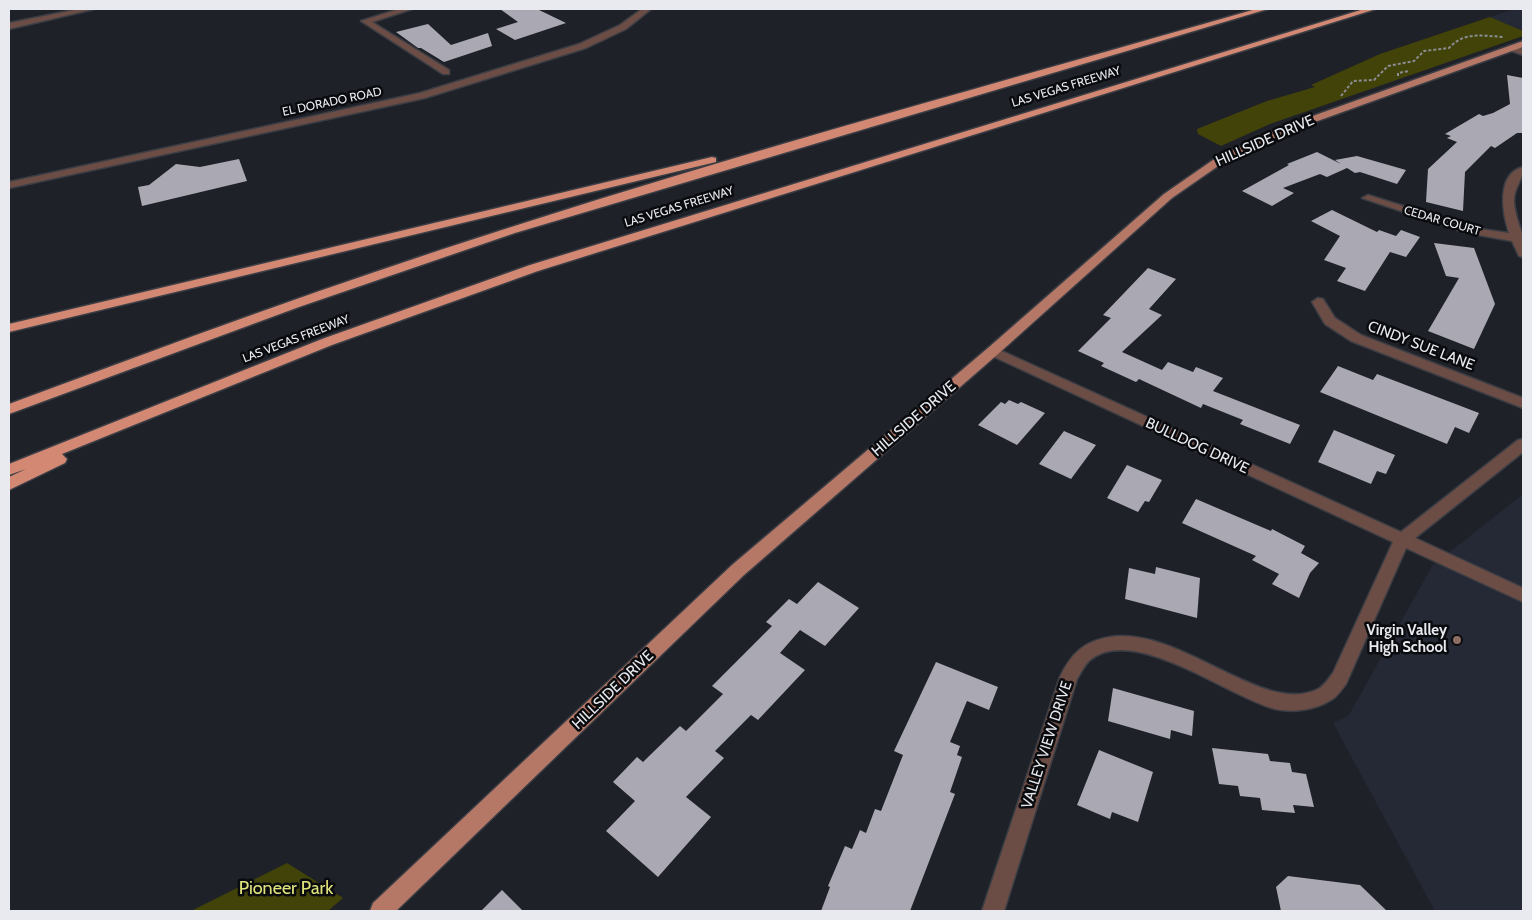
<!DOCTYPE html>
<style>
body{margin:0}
#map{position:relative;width:1532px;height:920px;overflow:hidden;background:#1f2128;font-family:Cabin,sans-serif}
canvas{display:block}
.frame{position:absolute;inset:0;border:10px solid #e8eaef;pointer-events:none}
</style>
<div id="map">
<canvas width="1532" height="920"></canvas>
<div class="frame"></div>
</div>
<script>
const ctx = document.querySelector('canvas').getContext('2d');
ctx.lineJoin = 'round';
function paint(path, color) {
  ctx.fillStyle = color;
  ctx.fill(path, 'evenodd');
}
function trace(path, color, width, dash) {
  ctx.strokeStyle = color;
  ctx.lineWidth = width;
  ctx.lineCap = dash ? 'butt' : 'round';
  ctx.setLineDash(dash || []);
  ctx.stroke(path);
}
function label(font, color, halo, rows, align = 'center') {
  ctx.font = font + ' Cabin,sans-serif';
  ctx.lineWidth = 5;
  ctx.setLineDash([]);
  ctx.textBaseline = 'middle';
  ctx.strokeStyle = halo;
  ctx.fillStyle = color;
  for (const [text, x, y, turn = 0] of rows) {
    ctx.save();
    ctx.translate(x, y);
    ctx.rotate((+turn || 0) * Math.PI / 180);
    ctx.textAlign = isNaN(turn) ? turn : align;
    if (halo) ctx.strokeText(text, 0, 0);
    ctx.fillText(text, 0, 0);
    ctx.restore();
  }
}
const built = new Path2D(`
 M 1514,9 L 1523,9 L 1523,31 L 1490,17 Z
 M 1523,494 L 1523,911 L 1435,911 L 1333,723 L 1349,715 L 1432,566 Z`);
const green = new Path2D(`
 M 1490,17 L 1523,31 L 1523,36 L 1270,124 L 1221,146 L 1198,134 L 1197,129 L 1267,101 L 1315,87 L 1311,85 L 1380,54 Z
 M 287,863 L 343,898 L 328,911 L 191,911 Z`);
const building = new Path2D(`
 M 500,9 L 537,9 L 566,23 L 515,40 L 496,29 L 518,22 Z
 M 428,24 L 451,45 L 488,33 L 492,46 L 444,62 L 421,48 L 418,48 L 396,32 Z
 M 1507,75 L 1523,78 L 1523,133 L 1517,133 L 1495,148 L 1491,146 L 1465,172 L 1463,211 L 1426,202 L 1428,169 L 1457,142 L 1447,138 L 1451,136 L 1445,134 L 1479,114 L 1483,116 L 1493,113 L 1510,104 Z
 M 1317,152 L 1341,164 L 1335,160 L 1357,156 L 1406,170 L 1397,184 L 1360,172 L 1355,173 L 1347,168 L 1327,177 L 1320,174 L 1283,188 L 1294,193 L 1272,206 L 1242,191 L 1289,165 L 1287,164 Z
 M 239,159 L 247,181 L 142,206 L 138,187 L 149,185 L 176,164 L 200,167 Z
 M 1332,210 L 1377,232 L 1379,230 L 1396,236 L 1401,230 L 1420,237 L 1406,257 L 1390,252 L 1365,291 L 1337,281 L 1346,268 L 1324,260 L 1340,236 L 1311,221 Z
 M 1434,243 L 1474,248 L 1495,304 L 1474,349 L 1428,331 L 1459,278 L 1446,276 Z
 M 1148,268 L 1176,279 L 1149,309 L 1162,315 L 1122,352 L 1162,370 L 1168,362 L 1193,372 L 1196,367 L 1223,378 L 1213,391 L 1300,425 L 1290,444 L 1240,424 L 1243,420 L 1203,404 L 1201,408 L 1139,379 L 1136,382 L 1101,366 L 1104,363 L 1078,351 L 1111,318 L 1103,315 Z
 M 1338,366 L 1373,380 L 1377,374 L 1479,413 L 1469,433 L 1455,427 L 1447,444 L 1320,392 Z
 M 1009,400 L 1018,404 L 1021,402 L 1045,413 L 1017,445 L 978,425 L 1001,402 L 1005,404 Z
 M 1334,430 L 1395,455 L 1386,474 L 1377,471 L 1371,484 L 1318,462 Z
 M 1064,431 L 1096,445 L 1071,479 L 1039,464 Z
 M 1127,465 L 1162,480 L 1149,502 L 1145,501 L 1138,512 L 1107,498 Z
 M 1196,499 L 1271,531 L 1272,529 L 1305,546 L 1301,553 L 1319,563 L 1310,573 L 1299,598 L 1272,584 L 1279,574 L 1252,560 L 1256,556 L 1182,523 Z
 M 1156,567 L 1200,578 L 1197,618 L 1125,599 L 1129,568 L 1155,574 Z
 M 818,582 L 859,608 L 825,646 L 800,630 L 780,653 L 805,670 L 758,720 L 751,715 L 715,751 L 724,758 L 686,797 L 711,817 L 658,877 L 606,831 L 635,801 L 613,782 L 637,757 L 643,762 L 680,726 L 686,731 L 723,694 L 712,686 L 772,626 L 766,622 L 789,599 L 797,604 Z
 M 936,662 L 998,687 L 989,710 L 967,701 L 950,742 L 960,746 L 957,755 L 962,757 L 950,792 L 955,794 L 910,911 L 821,911 L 830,887 L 828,886 L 845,846 L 852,849 L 860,830 L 866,833 L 875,809 L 881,811 L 903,755 L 894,751 Z
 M 1113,688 L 1194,711 L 1192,736 L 1171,730 L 1170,739 L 1108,721 Z
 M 1212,748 L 1268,754 L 1270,761 L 1290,763 L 1292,772 L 1306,774 L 1314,807 L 1293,805 L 1295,813 L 1262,810 L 1260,798 L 1240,796 L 1238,786 L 1219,784 Z
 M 1099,750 L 1153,772 L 1138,822 L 1112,812 L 1110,819 L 1077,805 Z
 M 1288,876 L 1360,885 L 1387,911 L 1281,911 L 1276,887 Z
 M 502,890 L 523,911 L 481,911 Z`);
const path = new Path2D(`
 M 1398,76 L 1398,73 L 1409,71
 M 1341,96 L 1353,81 L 1374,80 L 1388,66 L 1414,61 L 1424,51 L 1449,48 C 1464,31 1483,36 1504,37`);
const minor = new Path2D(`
 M 79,9 L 94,9 L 9,29 L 9,23 Z
 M 399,9 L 412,9 L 372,22 L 449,70 L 449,74 L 443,74 L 361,21 Z
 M 642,9 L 651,9 L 626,29 L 586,48 L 425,98 L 9,188 L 9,182 L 420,93 L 579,44 L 620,25 Z
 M 1512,45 L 1523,49 L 1523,55 L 1509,50 L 1509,46 Z
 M 1523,167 C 1524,179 1514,187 1514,200 C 1514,213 1520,226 1523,237 C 1525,242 1523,251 1523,257 L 1519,256 L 1512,241 L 1467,233 L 1362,198 L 1368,195 L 1473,228 L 1509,233 C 1503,215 1495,174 1523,167 Z
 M 1318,298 L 1323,299 L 1335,318 L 1361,335 L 1523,398 L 1523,408 L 1351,341 L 1325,324 L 1312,302 Z
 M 993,347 L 1401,532 L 1518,440 L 1523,439 L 1523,452 L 1415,538 L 1523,588 L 1523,602 L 1406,548 L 1346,684 C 1342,689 1337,697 1331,700 C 1315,710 1293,713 1275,709 C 1228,697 1134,624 1090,660 C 1084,665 1081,673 1077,679 L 1004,911 L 982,911 L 1060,677 C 1071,654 1084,641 1110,637 C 1180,626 1264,717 1318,689 C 1324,686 1329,678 1333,673 L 1393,542 L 988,354 L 986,351 L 988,348 Z`);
const major = new Path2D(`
 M 1523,41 L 1523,47 L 1287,132 L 1221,164 L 1172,198 L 998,354 L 744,575 L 396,911 L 370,911 L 373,903 L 732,565 L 988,348 L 1164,194 L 1213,160 L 1279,128 Z`);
const highway = new Path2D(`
 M 1256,9 L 1268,9 L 515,233 L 299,307 L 9,414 L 9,404 C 173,343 338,282 505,229 C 753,149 1005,81 1256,9 Z
 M 1364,9 L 1376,9 L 538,271 L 332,345 L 62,454 L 67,459 L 65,463 L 9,490 L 9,477 L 26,469 L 9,475 L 9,464 L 322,339 L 530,265 Z
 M 712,157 L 716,158 L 716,162 L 9,332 L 9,324 Z`);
const markers = [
 [1457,640,5,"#8d6e63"]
];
const farStreetnames = [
 ["LAS VEGAS FREEWAY",1066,87,-17],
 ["EL DORADO ROAD",332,102,-12],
 ["LAS VEGAS FREEWAY",679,207,-17],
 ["CEDAR COURT",1442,221,16],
 ["LAS VEGAS FREEWAY",296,339,-21]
];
const streetNames = [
 ["HILLSIDE DRIVE",1265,141,-24],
 ["CINDY SUE LANE",1421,346,21],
 ["HILLSIDE DRIVE",914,419,-41],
 ["BULLDOG DRIVE",1197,446,25],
 ["HILLSIDE DRIVE",613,690,-44],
 ["VALLEY VIEW DRIVE",1047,745,-72]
];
const poiNames = [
 ["Virgin Valley",1447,631],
 ["High School",1447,648]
];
const nearParknames = [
 ["Pioneer Park",286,889]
];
paint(built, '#242935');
paint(green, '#424308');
paint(building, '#aaa9b3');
trace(minor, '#3b3d44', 3);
trace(major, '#3b3d44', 3);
trace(highway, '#3b3d44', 3);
trace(path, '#8b8d93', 2, [3, 2]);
paint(minor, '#6b4d45');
paint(major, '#b57766');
paint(highway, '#d28873');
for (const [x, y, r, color] of markers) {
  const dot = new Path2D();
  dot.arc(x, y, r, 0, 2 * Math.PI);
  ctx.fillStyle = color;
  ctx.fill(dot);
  trace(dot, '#0a0b0e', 2);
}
label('12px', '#e8eaef', '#0a0b0e', farStreetnames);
label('15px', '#e8eaef', '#0a0b0e', streetNames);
label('bold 15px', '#e8eaef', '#0a0b0e', poiNames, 'right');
label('18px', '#e0e37b', '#0a0b0e', nearParknames);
</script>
